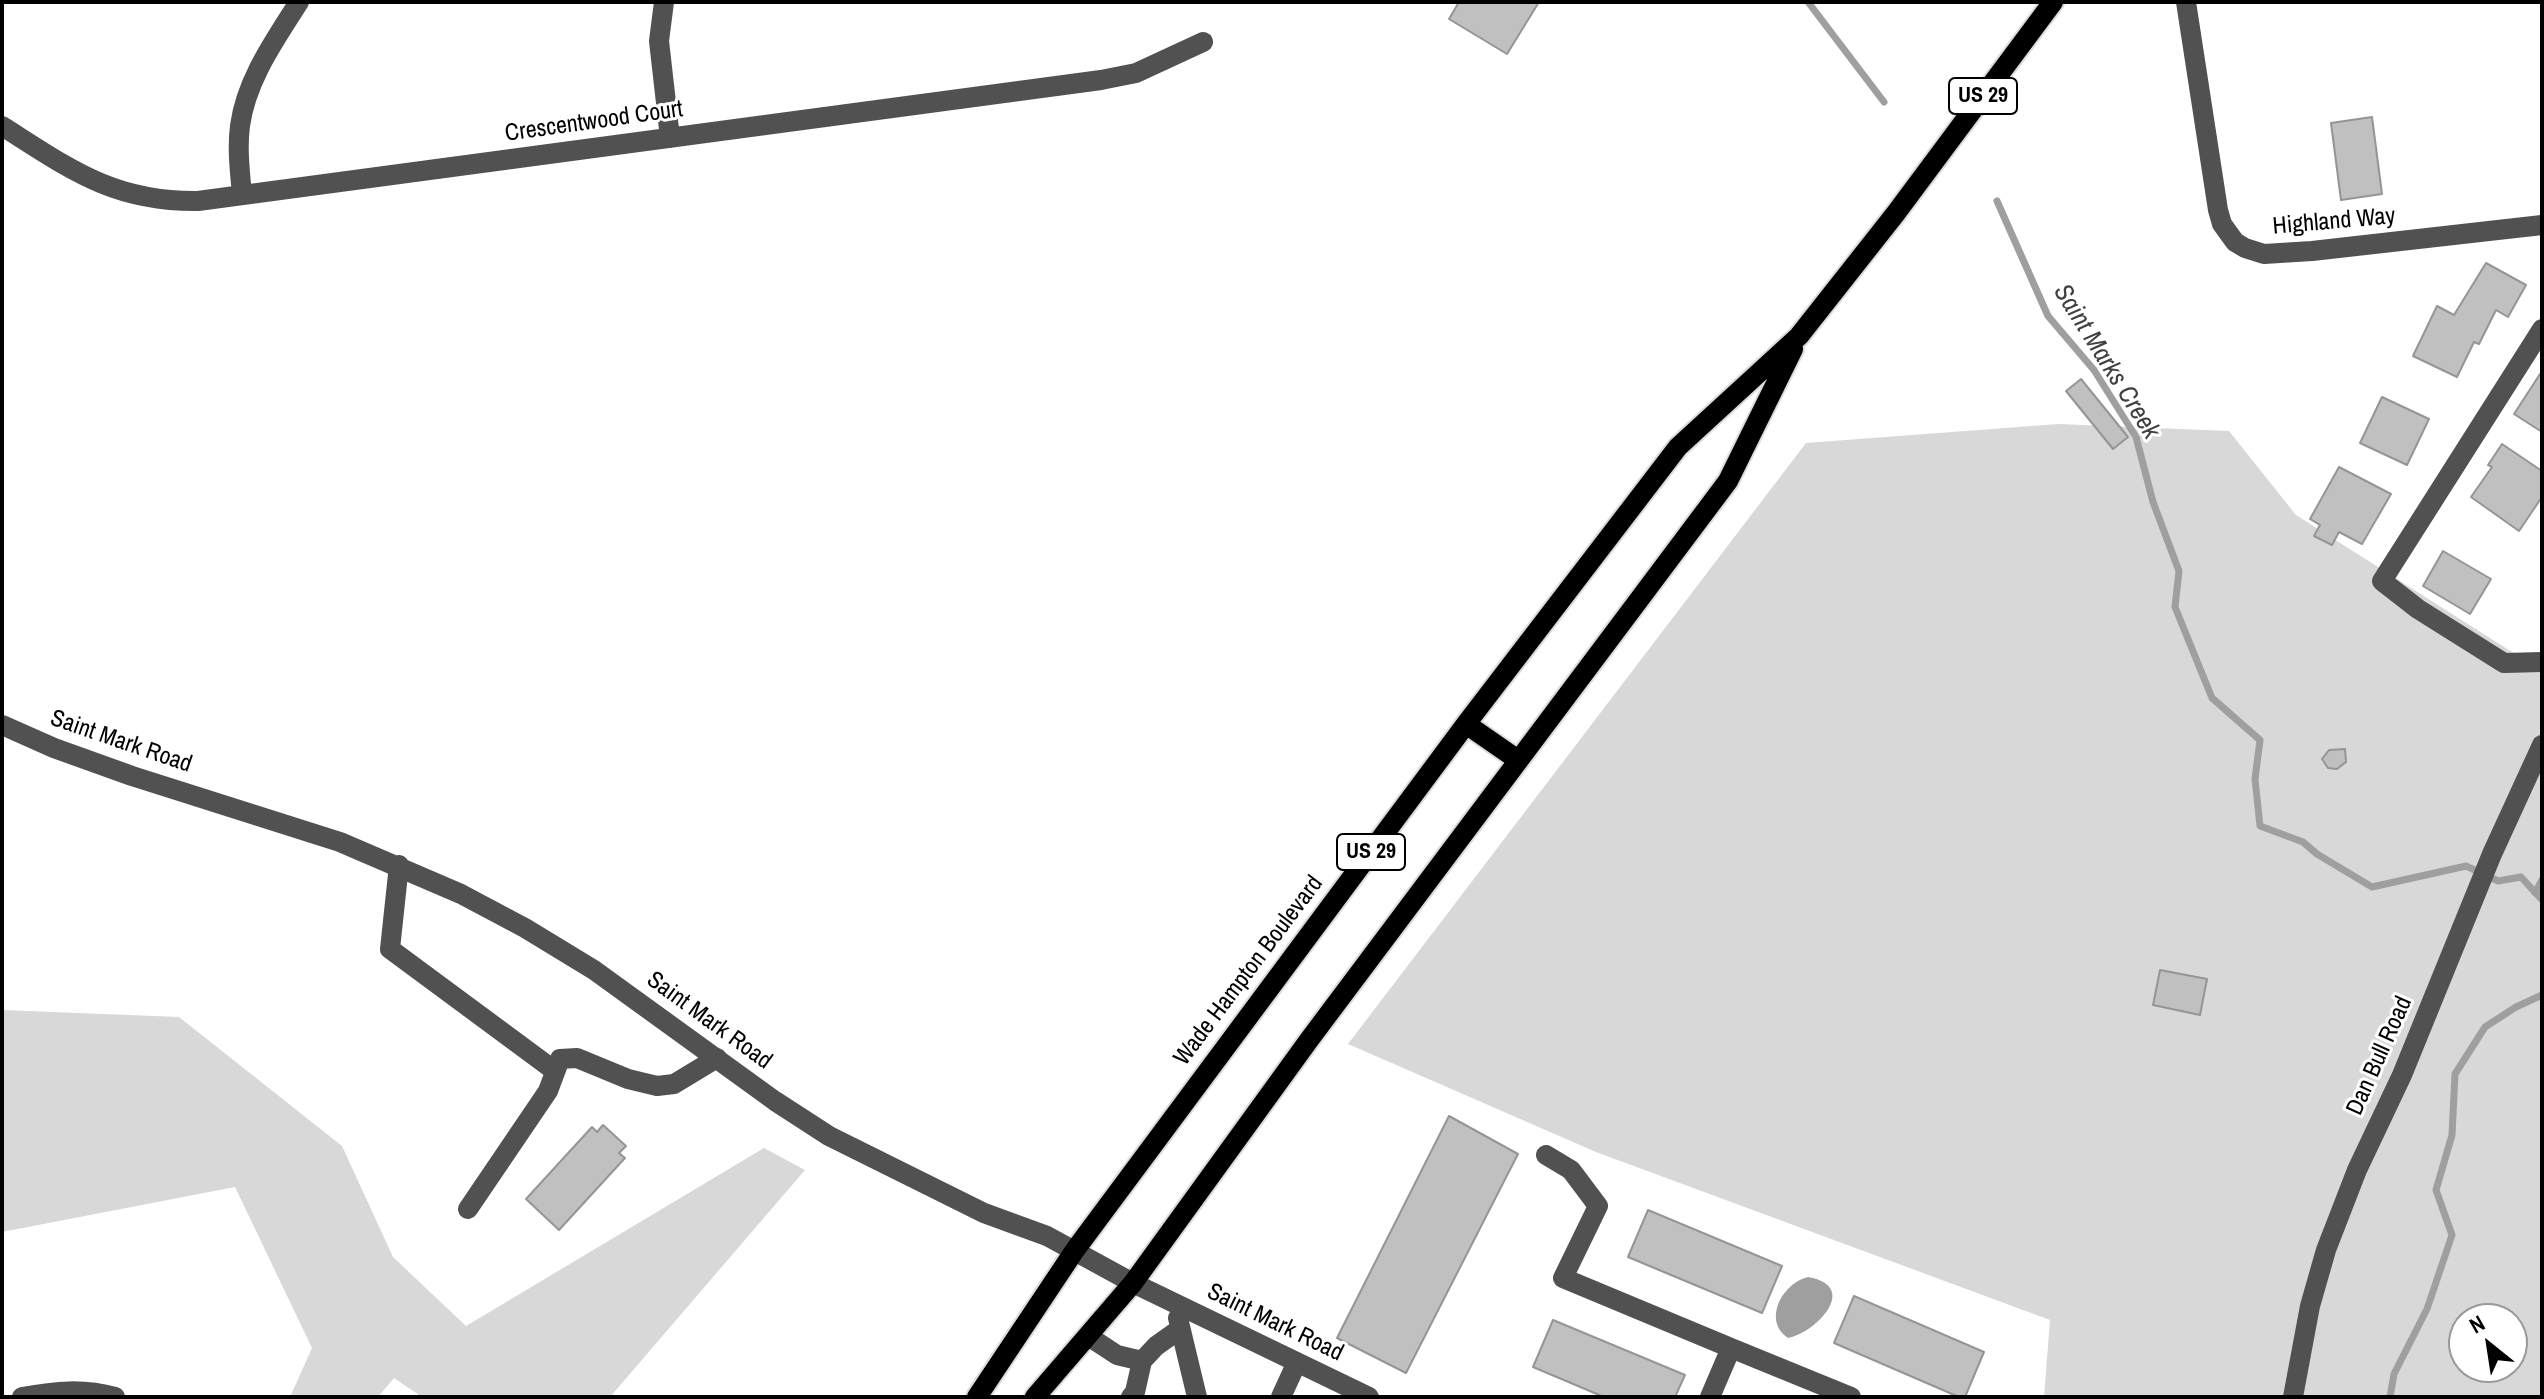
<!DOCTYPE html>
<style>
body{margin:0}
#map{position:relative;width:2544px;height:1399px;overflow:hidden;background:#fff;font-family:"Archivo Narrow",sans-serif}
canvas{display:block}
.frame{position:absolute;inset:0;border:4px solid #000;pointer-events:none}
.north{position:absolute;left:2448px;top:1303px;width:80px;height:80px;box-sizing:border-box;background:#fff;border:2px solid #999;border-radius:50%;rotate:330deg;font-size:22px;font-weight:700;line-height:32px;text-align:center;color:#000}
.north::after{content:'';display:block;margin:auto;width:28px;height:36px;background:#000;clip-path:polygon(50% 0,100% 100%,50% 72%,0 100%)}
</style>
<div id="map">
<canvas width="2544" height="1399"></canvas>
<div class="frame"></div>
<div class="north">N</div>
</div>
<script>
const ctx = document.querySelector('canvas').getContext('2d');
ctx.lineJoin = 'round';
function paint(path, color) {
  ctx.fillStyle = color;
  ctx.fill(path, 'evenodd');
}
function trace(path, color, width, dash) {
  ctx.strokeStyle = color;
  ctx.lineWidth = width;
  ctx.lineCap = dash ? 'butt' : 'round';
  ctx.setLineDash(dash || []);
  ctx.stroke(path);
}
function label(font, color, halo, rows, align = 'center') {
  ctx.font = font + ' "Archivo Narrow",sans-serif';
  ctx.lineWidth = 6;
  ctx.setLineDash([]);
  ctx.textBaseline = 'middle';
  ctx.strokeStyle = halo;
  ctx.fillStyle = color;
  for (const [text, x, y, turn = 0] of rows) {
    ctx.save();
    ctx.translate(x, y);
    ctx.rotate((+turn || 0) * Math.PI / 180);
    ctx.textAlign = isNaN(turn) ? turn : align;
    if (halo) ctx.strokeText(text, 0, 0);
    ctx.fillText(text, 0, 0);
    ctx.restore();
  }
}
const green = new Path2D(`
 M 2058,424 L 2229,431 L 2296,515 L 2542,671 L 2542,1397 L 2044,1397 L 2050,1320 L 1596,1152 L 1348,1044 L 1806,443 ZM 2464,1319 L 2512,1319 L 2512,1367 L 2464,1367 Z
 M 2,1010 L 179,1017 L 342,1146 L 393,1257 L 466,1326 L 764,1148 L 805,1170 L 610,1397 L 422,1397 L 394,1378 L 378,1397 L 290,1397 L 312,1348 L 235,1187 L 2,1232 Z`);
const water = new Path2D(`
 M 1808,1277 C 1860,1286 1817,1332 1788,1338 C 1762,1321 1782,1283 1808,1277 Z`);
const stream = new Path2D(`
 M 1808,2 L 1884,102
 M 1997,201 L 2048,316 L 2094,370 L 2136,437 L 2153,502 L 2179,571 L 2175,607 L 2212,698 L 2260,740 L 2255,779 L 2260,826 L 2303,842 L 2317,854 L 2372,887 L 2466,866 L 2498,881 L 2521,877 L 2542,900
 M 2535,893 L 2542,880
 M 2390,1397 L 2394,1374 L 2427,1309 L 2452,1235 L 2436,1190 L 2452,1135 L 2455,1074 L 2485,1027 L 2516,1007 L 2542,995`);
const building = new Path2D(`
 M 1459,2 L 1539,2 L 1507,54 L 1449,19 Z
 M 2372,117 L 2382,194 L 2341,200 L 2331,123 Z
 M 2486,263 L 2526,285 L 2508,317 L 2496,310 L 2479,344 L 2474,342 L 2457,377 L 2413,356 L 2437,306 L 2454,315 Z
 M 2542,371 L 2542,432 L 2514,414 Z
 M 2081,379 L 2128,437 L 2113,449 L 2066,391 Z
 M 2382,397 L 2429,419 L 2407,465 L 2360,443 Z
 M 2502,444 L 2542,471 L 2542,497 L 2519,531 L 2471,497 L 2492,467 L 2488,465 Z
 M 2339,467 L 2391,494 L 2362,544 L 2339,532 L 2332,545 L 2314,536 L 2320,525 L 2310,519 Z
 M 2443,551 L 2491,579 L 2470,614 L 2423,586 Z
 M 2345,749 L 2346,762 L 2337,769 L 2328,768 L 2322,759 L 2329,750 Z
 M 2160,970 L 2207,979 L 2200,1015 L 2153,1005 Z
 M 1449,1116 L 1518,1154 L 1406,1373 L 1337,1338 Z
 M 603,1125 L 626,1146 L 619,1153 L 625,1158 L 559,1230 L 526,1199 L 592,1127 L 597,1132 Z
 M 1648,1210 L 1782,1266 L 1762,1313 L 1628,1257 Z
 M 1854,1296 L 1984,1352 L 1965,1397 L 1959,1397 L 1834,1343 Z
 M 1553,1320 L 1685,1375 L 1675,1397 L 1604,1397 L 1533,1367 Z`);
const minor = new Path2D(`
 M 664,2 L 659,41 L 670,138
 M 2186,2 L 2218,210 L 2222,224 L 2235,242 L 2245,248 L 2264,254 L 2312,251 L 2542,225
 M 2,126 C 70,169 113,202 198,201 L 1101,80 L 1136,73 L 1203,42
 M 242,195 C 240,172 237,149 240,126 C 246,80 275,40 299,2
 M 2542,329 L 2382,581 L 2418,609 L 2504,663 L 2542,662
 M 2,725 L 54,748 L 132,776 L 340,842 L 461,894 L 525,928 L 594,970 L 775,1101 L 829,1136 L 984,1213 L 1047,1236 L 1133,1283 L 1369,1397
 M 399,865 L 390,949 L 555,1071
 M 1546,1155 L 1571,1170 L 1598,1206 L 1563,1278 L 1731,1348 L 1710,1397
 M 468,1209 L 548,1091 L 560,1059 L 577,1058 L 628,1079 L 657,1086 L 674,1084 L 717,1058
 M 1178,1318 L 1197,1397
 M 1088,1336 L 1117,1355 L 1142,1361 L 1156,1346 L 1180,1329
 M 1731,1348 L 1851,1397
 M 22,1397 C 55,1391 83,1388 115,1397
 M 1131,1397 L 1135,1392 L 1142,1361
 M 1281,1397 L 1297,1362
 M 2293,1397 L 2310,1306 L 2326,1250 L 2357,1170 L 2402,1075 L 2492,854 L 2542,745`);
const major = new Path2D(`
 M 1466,724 L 1518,760
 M 977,1397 L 1075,1250 L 1466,724 L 1678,447 L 1799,336 L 1896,213 L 2053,2
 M 1035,1397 L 1133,1283 L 1309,1040 L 1728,481 L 1793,349`);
const shields = [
 [1983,96,68],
 [1371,852,68]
];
const shieldNames = [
 ["US 29",1983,96],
 ["US 29",1371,852]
];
const streetNames = [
 ["Crescentwood Court",594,122,-8],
 ["Highland Way",2334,222,-5],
 ["Saint Mark Road",121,742,19],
 ["Wade Hampton Boulevard",1249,971,-53],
 ["Saint Mark Road",709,1021,36],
 ["Dan Bull Road",2380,1056,-66],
 ["Saint Mark Road",1275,1323,26]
];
const waterNames = [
 ["Saint Marks Creek",2106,362,58]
];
paint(green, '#d8d8d8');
paint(water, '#9f9f9f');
trace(stream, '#9f9f9f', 7);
paint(building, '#c0c0c0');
trace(building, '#959595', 2);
trace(major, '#dbdbdb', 24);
trace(minor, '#515151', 20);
trace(major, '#000', 20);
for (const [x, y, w] of shields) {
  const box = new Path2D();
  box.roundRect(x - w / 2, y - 18, w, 36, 6);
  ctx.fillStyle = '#fff';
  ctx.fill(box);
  trace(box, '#000', 2);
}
label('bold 22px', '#000', null, shieldNames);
label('24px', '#000', '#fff', streetNames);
label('italic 26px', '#404040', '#fff', waterNames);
</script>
